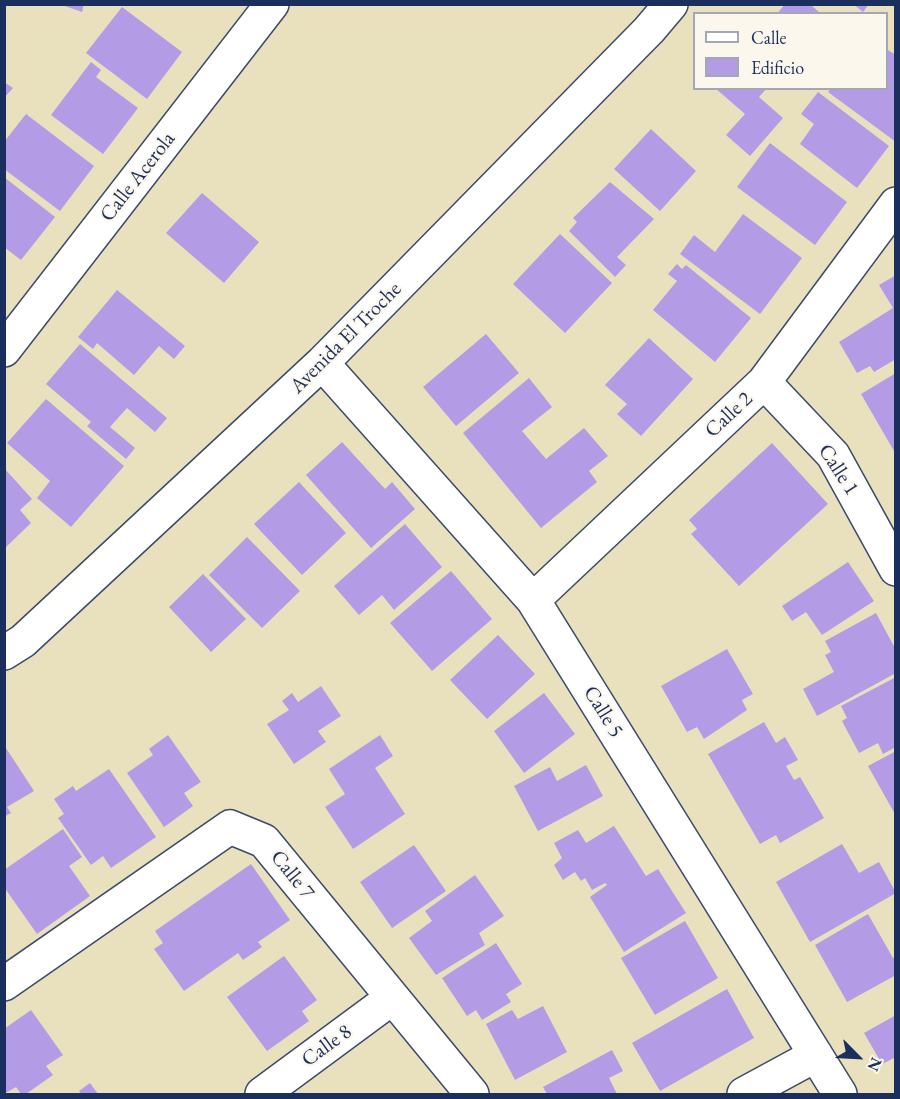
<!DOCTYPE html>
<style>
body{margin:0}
#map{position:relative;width:900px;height:1099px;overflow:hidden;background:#e9e1be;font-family:"EB Garamond",serif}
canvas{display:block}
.frame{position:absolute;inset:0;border:6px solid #1b2f5e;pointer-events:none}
.legend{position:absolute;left:693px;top:12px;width:195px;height:78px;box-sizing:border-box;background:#fbf7ec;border:2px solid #a1a7b3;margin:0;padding:8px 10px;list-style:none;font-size:18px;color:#1b2f5e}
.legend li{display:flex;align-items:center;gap:12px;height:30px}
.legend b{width:30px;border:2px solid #a1a7b3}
.north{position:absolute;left:828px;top:1027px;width:60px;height:60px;-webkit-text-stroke:4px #fbf7ec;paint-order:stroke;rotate:114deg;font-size:16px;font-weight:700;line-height:24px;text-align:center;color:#1b2f5e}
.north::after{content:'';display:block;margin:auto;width:21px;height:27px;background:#1b2f5e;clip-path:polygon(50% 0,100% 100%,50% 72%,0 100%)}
</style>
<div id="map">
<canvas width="900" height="1099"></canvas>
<div class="frame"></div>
<ul class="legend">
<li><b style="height:8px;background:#fff"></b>Calle</li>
<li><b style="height:16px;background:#b49be5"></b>Edificio</li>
</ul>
<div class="north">N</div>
</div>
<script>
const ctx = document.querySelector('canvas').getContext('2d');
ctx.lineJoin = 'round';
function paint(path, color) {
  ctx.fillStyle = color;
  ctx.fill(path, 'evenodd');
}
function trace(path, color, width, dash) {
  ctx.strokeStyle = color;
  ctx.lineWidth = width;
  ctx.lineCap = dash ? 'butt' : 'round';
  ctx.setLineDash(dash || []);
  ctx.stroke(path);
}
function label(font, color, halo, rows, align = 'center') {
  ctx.font = font + ' "EB Garamond",serif';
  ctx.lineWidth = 4.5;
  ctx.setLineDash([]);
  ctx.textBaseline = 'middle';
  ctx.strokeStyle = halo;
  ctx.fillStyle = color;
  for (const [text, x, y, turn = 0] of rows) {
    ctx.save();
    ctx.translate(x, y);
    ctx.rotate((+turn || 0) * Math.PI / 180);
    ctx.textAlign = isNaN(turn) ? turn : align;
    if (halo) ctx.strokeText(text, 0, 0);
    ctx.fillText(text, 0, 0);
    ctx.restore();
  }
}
const building = new Path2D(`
 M 59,4 L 84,4 L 82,12 Z
 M 785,4 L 810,4 L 821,14 L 777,14 Z
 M 853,4 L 869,4 L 863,12 Z
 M 122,7 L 182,52 L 147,99 L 86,53 Z
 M 886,49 L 896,55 L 896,142 L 828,92 L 831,88 L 886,88 Z
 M 91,62 L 101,70 L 96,77 L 138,108 L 103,154 L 51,115 Z
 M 4,82 L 13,88 L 4,98 Z
 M 715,88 L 767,88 L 759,97 L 783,118 L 750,156 L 726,135 L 745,114 Z
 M 818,92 L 889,146 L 857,188 L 800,144 L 814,124 L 801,114 Z
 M 26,114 L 94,166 L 60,211 L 4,169 L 4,142 Z
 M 651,129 L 696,171 L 660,211 L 614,169 Z
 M 770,143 L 847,202 L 815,245 L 737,187 Z
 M 4,177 L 55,217 L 21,260 L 4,247 Z
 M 610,182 L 654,219 L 617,257 L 626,265 L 615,277 L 569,231 L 577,222 L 573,218 Z
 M 202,193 L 259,242 L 224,283 L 166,233 Z
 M 743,214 L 802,258 L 760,314 L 680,254 L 694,235 L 715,252 Z
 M 560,234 L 612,283 L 565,333 L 513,284 Z
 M 677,264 L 682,269 L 686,265 L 751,318 L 715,362 L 653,310 L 677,281 L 668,274 Z
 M 896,275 L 896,359 L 874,372 L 870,366 L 857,373 L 839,342 L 893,308 L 879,285 Z
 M 117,290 L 185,346 L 174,359 L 159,346 L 134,375 L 97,343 L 93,349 L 78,337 Z
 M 486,334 L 519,373 L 456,426 L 423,387 Z
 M 649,338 L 693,379 L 641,436 L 617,414 L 627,404 L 605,385 Z
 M 80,344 L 167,418 L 155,432 L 127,408 L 110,427 L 135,448 L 126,459 L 87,426 L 91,422 L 46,384 Z
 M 896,373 L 896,450 L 894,451 L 861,394 Z
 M 529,378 L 552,407 L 522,431 L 546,459 L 584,428 L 608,456 L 589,471 L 597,482 L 541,528 L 463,433 Z
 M 46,399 L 124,466 L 71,527 L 37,498 L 50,481 L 7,443 Z
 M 342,442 L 385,489 L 392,482 L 415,509 L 371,548 L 306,475 Z
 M 772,443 L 828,504 L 739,586 L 691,534 L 697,529 L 689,520 Z
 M 5,469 L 32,499 L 20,510 L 31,523 L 5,548 Z
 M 299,482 L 346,533 L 302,575 L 254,524 Z
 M 405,524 L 442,567 L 394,610 L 382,595 L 359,615 L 334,586 Z
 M 247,537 L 300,591 L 262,628 L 209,575 Z
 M 848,562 L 874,601 L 822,635 L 806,612 L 792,621 L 782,606 Z
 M 451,571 L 492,619 L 432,671 L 390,623 Z
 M 203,574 L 246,619 L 211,652 L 169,607 Z
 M 876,613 L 896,650 L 896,673 L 817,716 L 803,689 L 834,672 L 825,655 L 831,652 L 825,641 Z
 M 498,635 L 535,674 L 487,719 L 450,680 Z
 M 727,649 L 753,694 L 742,700 L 747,710 L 704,739 L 697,727 L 687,732 L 661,686 Z
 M 896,677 L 896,747 L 883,754 L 878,743 L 859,753 L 842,721 L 847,718 L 841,706 Z
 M 321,686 L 341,716 L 318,731 L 326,742 L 294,764 L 267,724 L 289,710 L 282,701 L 292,693 L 298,702 Z
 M 544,693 L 575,734 L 524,773 L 494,731 Z
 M 764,722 L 776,743 L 785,737 L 798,760 L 786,766 L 794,780 L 800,777 L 824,818 L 780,843 L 776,835 L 760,844 L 708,754 Z
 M 168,735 L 201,782 L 184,793 L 193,806 L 164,827 L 127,773 L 153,755 L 149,749 Z
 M 380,735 L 393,756 L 375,768 L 405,814 L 353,849 L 325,807 L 345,794 L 329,769 Z
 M 4,745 L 34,791 L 7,807 L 11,813 L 4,817 Z
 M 896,751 L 896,816 L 868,766 Z
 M 586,765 L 603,796 L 538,831 L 514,786 L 550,767 L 557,781 Z
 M 109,769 L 156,837 L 111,868 L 103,856 L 91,865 L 58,818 L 64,814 L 54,799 L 73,786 L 76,791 Z
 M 614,826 L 646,876 L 658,869 L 686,913 L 624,952 L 590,897 L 607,885 L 605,883 L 592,890 L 585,878 L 581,881 L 575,872 L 563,880 L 554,865 L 562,858 L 554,843 L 578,830 L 586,843 Z
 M 63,829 L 82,857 L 69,866 L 90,896 L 37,934 L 4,887 L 4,870 Z
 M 842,844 L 859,873 L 879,862 L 896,893 L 810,942 L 776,882 Z
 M 414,845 L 446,891 L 392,928 L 360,882 Z
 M 251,864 L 290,920 L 258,942 L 262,947 L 243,960 L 238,953 L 184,991 L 154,949 L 163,943 L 155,931 Z
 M 475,875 L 504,916 L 479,933 L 485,945 L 436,975 L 409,938 L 432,921 L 425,911 Z
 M 868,914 L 893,958 L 896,956 L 896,975 L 847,1002 L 815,945 Z
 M 685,921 L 718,978 L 655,1015 L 621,958 Z
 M 496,943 L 522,984 L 506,994 L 511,1002 L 482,1020 L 476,1010 L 467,1016 L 442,978 Z
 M 284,956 L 317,1000 L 302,1011 L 309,1021 L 267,1051 L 227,997 Z
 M 727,989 L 754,1038 L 660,1091 L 632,1043 Z
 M 543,1006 L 567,1052 L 515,1080 L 486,1024 L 512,1010 L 518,1019 Z
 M 31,1010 L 63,1055 L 46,1066 L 53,1075 L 26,1094 L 21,1094 L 16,1087 L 4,1094 L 4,1029 Z
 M 896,1015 L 896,1057 L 882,1064 L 864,1033 Z
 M 612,1050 L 623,1071 L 609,1078 L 617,1094 L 547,1094 L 543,1087 Z
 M 90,1083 L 98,1094 L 81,1094 L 79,1091 Z`);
const minor = new Path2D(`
 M 4,350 L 272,4
 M 322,363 L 533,600 L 840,1094
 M 764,382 L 833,455 L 896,569
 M 533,600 L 764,382 L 896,204
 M 4,653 L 23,641 L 322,363 L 649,30 L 671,4
 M 4,984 L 230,827 L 264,841 L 472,1094
 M 262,1094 L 392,998
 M 744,1094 L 816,1055`);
const streetNames = [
 ["Calle Acerola",138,177,-52],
 ["Avenida El Troche",346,338,-45],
 ["Calle 2",729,415,-43],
 ["Calle 1",838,470,57],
 ["Calle 5",603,712,58],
 ["Calle 7",292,875,51],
 ["Calle 8",327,1046,-36]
];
paint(building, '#b49be5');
trace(minor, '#3a4a6c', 36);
trace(minor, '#fff', 33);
label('21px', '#1b2f5e', '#fbf7ec', streetNames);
</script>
